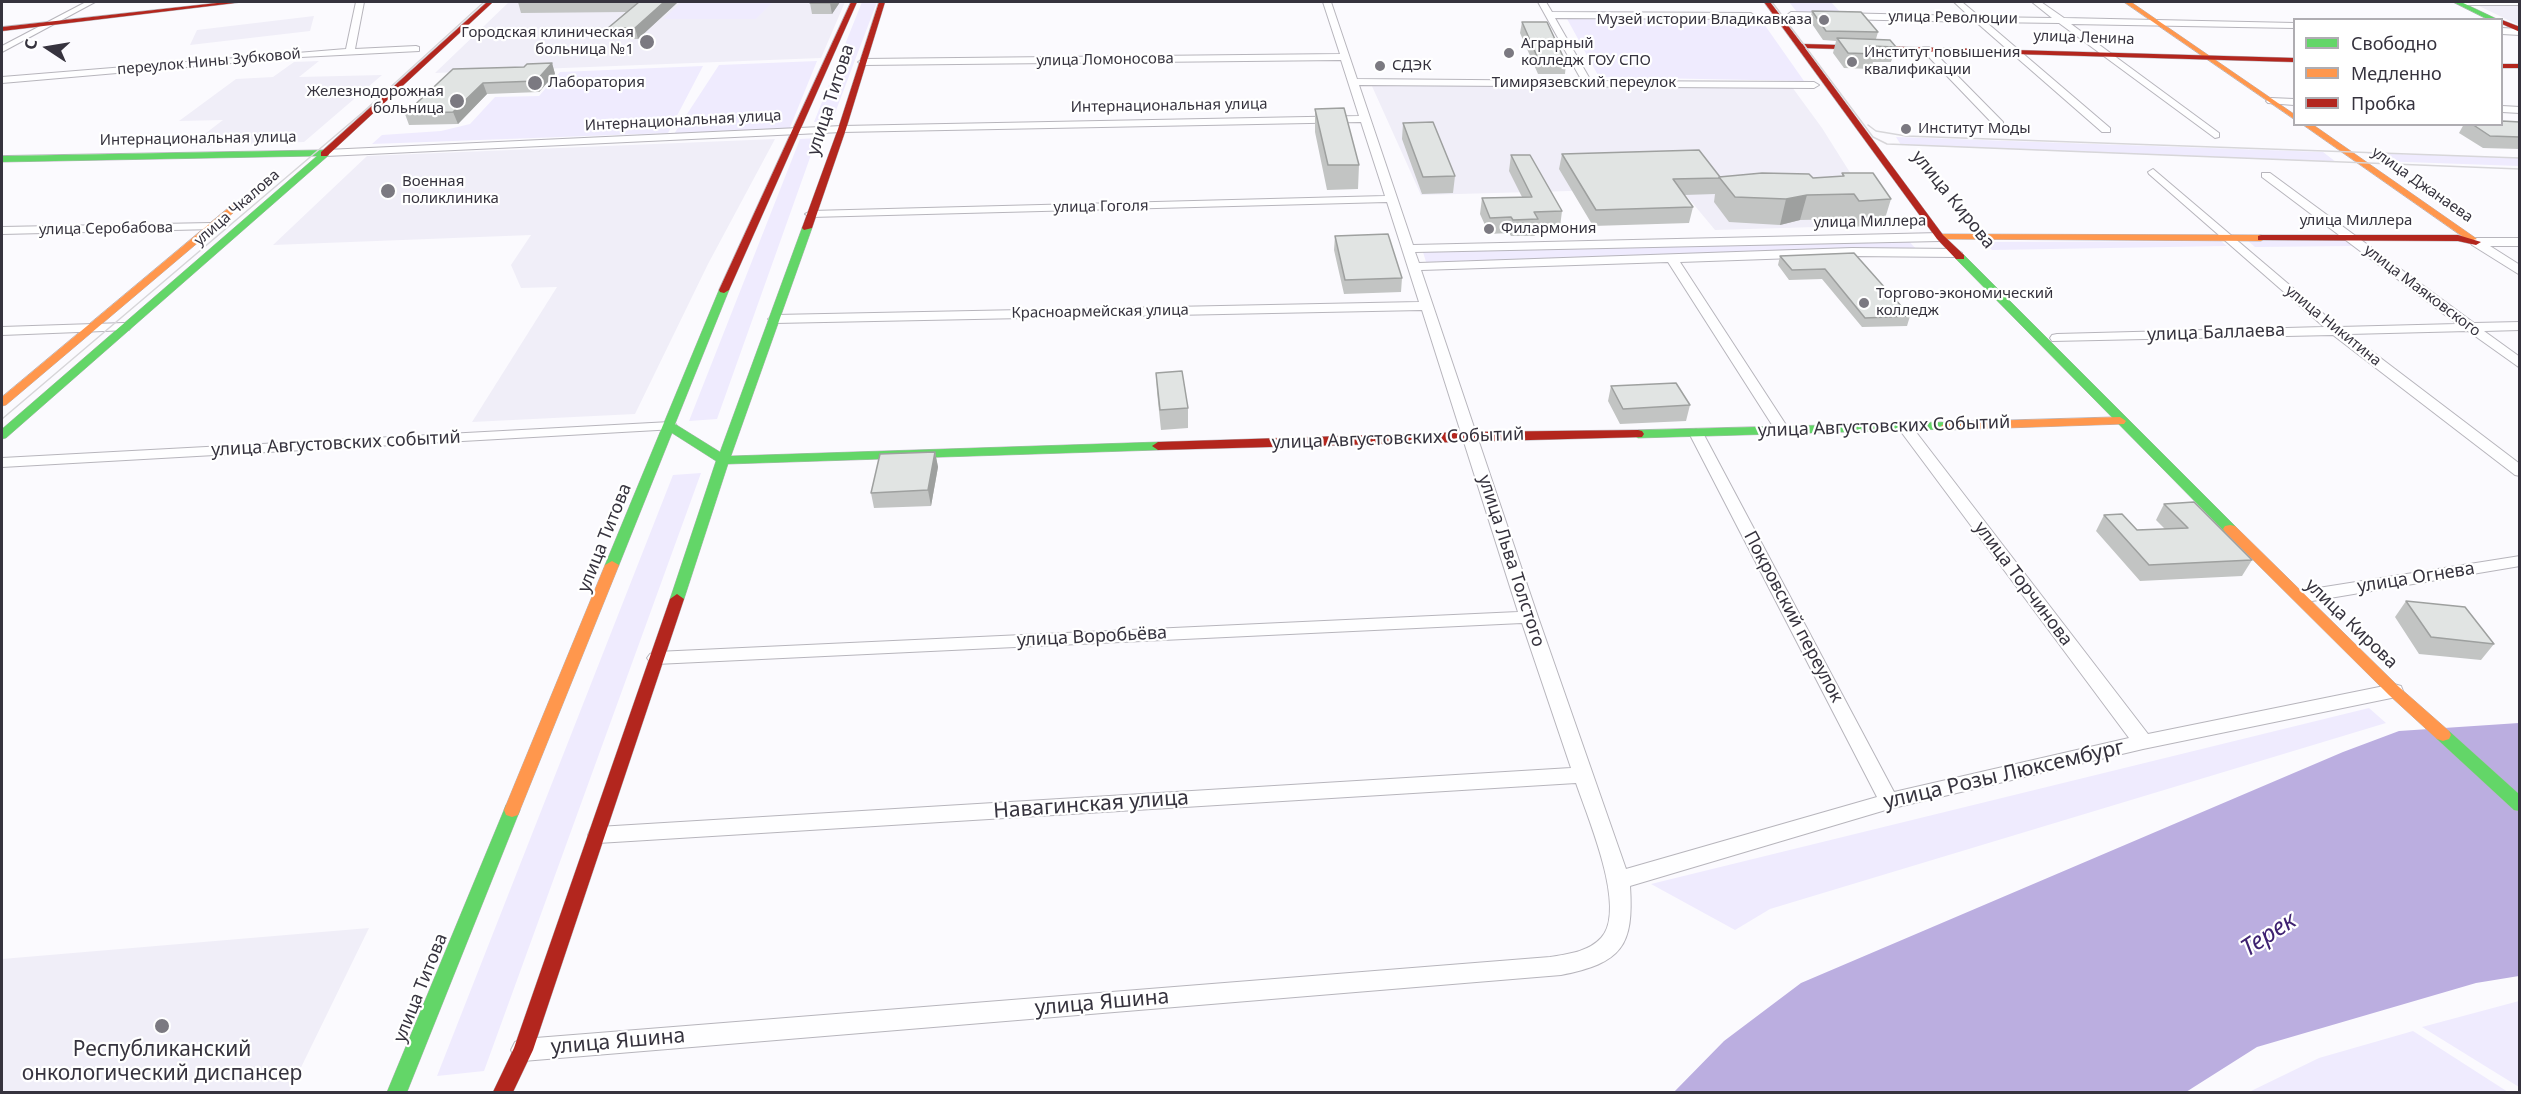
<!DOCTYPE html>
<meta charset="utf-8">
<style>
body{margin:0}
#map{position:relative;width:2521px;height:1094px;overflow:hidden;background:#fbfafe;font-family:"Noto Sans",sans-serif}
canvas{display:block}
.frame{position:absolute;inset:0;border:3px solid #36333e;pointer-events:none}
.legend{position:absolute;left:2293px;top:18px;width:210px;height:108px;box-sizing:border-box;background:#fff;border:2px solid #afadb2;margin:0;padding:8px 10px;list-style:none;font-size:18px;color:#36333e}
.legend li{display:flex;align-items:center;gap:12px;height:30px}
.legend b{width:30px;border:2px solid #afadb2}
.north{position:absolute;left:18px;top:18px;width:60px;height:60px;-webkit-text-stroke:4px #fff;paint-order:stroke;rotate:282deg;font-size:16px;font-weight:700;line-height:24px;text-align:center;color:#36333e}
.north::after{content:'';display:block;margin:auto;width:21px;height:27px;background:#36333e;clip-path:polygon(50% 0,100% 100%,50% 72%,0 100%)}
</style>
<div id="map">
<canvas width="2521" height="1094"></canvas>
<div class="frame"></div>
<ul class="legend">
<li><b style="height:8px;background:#63d668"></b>Свободно</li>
<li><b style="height:8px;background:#ff974d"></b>Медленно</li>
<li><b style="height:8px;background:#b3261e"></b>Пробка</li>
</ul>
<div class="north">С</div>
</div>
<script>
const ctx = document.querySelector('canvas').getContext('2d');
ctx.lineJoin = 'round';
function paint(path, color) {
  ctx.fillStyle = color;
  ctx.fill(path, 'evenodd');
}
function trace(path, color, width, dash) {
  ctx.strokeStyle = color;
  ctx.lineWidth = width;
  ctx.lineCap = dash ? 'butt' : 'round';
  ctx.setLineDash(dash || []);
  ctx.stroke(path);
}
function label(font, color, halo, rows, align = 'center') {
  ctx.font = font + ' "Noto Sans",sans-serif';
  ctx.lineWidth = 4.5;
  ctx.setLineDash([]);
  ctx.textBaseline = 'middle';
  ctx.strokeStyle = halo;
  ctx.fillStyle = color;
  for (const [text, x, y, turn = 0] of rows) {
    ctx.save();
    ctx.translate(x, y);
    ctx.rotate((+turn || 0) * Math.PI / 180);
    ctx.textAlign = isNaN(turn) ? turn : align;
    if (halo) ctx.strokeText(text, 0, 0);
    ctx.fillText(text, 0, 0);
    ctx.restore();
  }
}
const built = new Path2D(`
 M 509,2 L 845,2 L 821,58 L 435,73 Z
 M 2477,5 L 2519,6 L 2519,25 L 2510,21 Z
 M 314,16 L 310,31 L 190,45 L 197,30 Z
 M 319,61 L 299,77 L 382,75 L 304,142 L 189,146 L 223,120 L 179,121 L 236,79 L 273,77 L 294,62 Z
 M 1371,84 L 1792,87 L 1822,128 L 1883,225 L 1715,230 L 1680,188 L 1421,195 Z
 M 775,139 L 708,264 L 635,414 L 472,422 L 557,287 L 521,288 L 511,265 L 531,235 L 273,245 L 367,156 Z
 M 369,928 L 289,1092 L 2,1092 L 2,959 Z`);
const green = new Path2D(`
 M 682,2 L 773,2 L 756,19 L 663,19 Z
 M 862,2 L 877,2 L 832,121 L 814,122 Z
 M 1789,2 L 1831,2 L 1841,13 L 1797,12 Z
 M 1566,17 L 1750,18 L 1755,24 L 1764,24 L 1804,81 L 1599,77 Z
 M 817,61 L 789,130 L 674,134 L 719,65 Z
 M 703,66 L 668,133 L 372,144 L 382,135 L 441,131 L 470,124 L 495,97 L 539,96 L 560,72 Z
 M 1896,137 L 2323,152 L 2336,162 L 1901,145 Z
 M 817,138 L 717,419 L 689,421 L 800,139 Z
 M 2367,153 L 2519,158 L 2519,166 L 2378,161 Z
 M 1907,239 L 1916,249 L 1426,262 L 1423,252 Z
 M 2344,240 L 2352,246 L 2255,247 L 2248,241 Z
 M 2221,241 L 2227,246 L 1992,250 L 1983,242 Z
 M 701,473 L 484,1071 L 437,1076 L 673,475 Z
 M 2369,708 L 2386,723 L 1770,909 L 1735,930 L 1651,884 Z
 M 2519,1001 L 2519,1087 L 2422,1027 Z
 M 2413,1031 L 2508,1092 L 2249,1092 L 2319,1058 Z`);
const water = new Path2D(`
 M 2519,723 L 2519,976 L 2476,983 L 2257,1047 L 2186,1092 L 1674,1092 L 1724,1041 L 1801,983 L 2343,752 L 2399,731 Z`);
const street = new Path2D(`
 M 86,2 L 95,2 L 2,52 L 2,46 Z
 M 356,2 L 364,2 L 355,49 L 416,46 L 419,47 L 419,51 L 301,57 L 2,83 L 2,77 L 346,49 Z
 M 1323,2 L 1331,2 L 1357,79 L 1582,81 L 1538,2 L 1546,2 L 1552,12 L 1751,13 L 1755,16 L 1751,19 L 1555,18 L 1591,81 L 1814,82 L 1819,85 L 1814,88 L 1359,85 L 1413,245 L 1940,233 L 1946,237 L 1940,241 L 1415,252 L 1419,263 L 1852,248 L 1956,249 L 1962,253 L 1956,257 L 1852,256 L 1680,262 L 1790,431 L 1783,435 L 1776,431 L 1668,262 L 1421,270 L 1538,617 L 1626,869 L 1877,797 L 1689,433 L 1696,429 L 1703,433 L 1894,792 L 2129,738 L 1899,429 L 1897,426 L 1899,423 L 1909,423 L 2148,734 L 2394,684 L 2401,686 L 2403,691 L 2401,696 L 2143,749 L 1889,809 L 1630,886 C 1634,946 1622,963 1561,975 L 523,1061 L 515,1058 L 511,1050 L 515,1042 L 523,1039 L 1550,957 C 1568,954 1588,952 1601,938 C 1628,910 1587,816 1576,783 L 598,843 L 591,841 L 588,835 L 591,829 L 598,827 L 1571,768 L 1522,623 L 656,664 L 650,662 L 647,658 L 650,654 L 656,652 L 1518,612 L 1422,310 L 775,323 L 768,319 L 775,315 L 1419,302 L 1387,202 L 811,217 L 805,214 L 811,211 L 1385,196 L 1361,122 L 842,132 L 326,156 L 321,153 L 326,150 L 842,126 L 1359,116 L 1341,60 L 863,65 L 858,62 L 863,59 L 1340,54 Z
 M 1954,2 L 1962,2 L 1980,17 L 2052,18 L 2032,2 L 2041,2 L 2064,18 L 2294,23 L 2294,28 L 2071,24 L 2219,133 L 2219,137 L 2215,138 L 2059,23 L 1986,22 L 2110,128 L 2110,132 L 2102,132 L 1976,22 L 1791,18 L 1787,15 L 1791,12 L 1969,16 Z
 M 2457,2 L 2520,2 L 2520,5 L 2461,5 Z
 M 2502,28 L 2520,29 L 2520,35 L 2502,34 Z
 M 1923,47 L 1929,47 L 2003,122 L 2003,126 L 1995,126 L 1923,51 Z
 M 2271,98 L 2294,99 L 2294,105 L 2268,103 L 2266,101 Z
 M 2502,106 L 2520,107 L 2520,113 L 2502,112 Z
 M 2153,169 L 2339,327 L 2457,324 L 2262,177 L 2262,173 L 2270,173 L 2474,323 L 2520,322 L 2520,330 L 2484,331 L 2520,357 L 2520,368 L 2468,331 L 2349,334 L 2520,464 L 2520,476 L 2515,475 L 2333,335 L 2052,341 L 2050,338 L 2052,335 L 2057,334 L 2324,327 L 2149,174 L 2148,172 Z
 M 211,223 L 215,225 L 215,229 L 2,234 L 2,227 Z
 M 2476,238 L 2520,238 L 2520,246 L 2490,246 L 2520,265 L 2520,275 L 2472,245 L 2470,242 Z
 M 124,323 L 131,327 L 129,330 L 2,335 L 2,327 Z
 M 670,422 L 675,423 L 677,426 L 675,429 L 2,467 L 2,458 Z
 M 2520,556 L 2520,566 L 2312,601 L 2306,599 L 2303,595 L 2306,591 L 2312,589 Z`);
const fast = new Path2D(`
 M 2453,2 L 2461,2 L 2499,20 L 2489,20 Z
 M 326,150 L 329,151 L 329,155 L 6,438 L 2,439 L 2,429 L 317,156 L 2,162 L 2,156 Z
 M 807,225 L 812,228 L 731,456 L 1158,442 L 1164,446 L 1158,450 L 728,464 L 684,599 L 677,604 L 670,599 L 716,461 L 672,433 L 619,565 L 617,568 L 607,568 L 605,565 L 719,290 L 724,287 L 729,290 L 675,424 L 720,452 L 802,228 Z
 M 1960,254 L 1964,255 L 2235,526 L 2237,529 L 2235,532 L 2225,532 L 1956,259 L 1956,255 Z
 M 1947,422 L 1951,423 L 1953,426 L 1951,429 L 1638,438 L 1632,434 L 1638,430 Z
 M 2443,729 L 2449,731 L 2520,795 L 2520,811 L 2514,810 L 2437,739 L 2435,735 L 2437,731 Z
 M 512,803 L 518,805 L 520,810 L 407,1092 L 387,1092 L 504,810 L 506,805 Z`);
const slow = new Path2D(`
 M 2124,2 L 2131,2 L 2294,114 L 2294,119 Z
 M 2302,124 L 2312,124 L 2477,239 L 2469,241 Z
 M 232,205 L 240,207 L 6,405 L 2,406 L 2,397 Z
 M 1940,234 L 2261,235 L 2266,238 L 2261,241 L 1937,239 L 1937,235 Z
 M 2120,417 L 2126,421 L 2124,424 L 1947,430 L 1941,426 L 1947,422 Z
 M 2230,525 L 2235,526 L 2399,687 L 2449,731 L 2451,735 L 2449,739 L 2443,741 L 2437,739 L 2389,695 L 2225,532 L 2223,529 L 2225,526 Z
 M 612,561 L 619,565 L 520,810 L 518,815 L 512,817 L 506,815 L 504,810 L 605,565 Z`);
const jam = new Path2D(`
 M 226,2 L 243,2 L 2,31 L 2,27 Z
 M 487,2 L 493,2 L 327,156 L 321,156 L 321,152 Z
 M 851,2 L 857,2 L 729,290 L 724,293 L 720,292 L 719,290 Z
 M 879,2 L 885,2 L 846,129 L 812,228 L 804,230 L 802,228 L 838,129 Z
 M 1764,2 L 1770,2 L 1802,44 L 2294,58 L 2294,62 L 1805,48 L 1943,235 L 1964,255 L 1964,259 L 1956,259 L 1937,239 Z
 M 2502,20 L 2520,27 L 2520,32 L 2502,24 Z
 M 2502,64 L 2520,64 L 2520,68 L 2502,68 Z
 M 2261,235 L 2458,235 L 2481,242 L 2476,245 L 2458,241 L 2258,240 L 2258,236 Z
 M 1638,430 L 1642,431 L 1644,434 L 1642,437 L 1158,450 L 1152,446 L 1158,442 L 1469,432 Z
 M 677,594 L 684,599 L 533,1050 L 513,1092 L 493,1092 L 514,1048 L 670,599 Z`);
const tram = new Path2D(`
 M 1772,2 L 1873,137 L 1887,144 L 2520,169
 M 1868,125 L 1876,131 L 1906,136 L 2520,158
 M 2,419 L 362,113 L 484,2`);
const wall = new Path2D(`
 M 518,2 L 678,2 L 638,39 L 612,39 L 608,28 L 626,12 L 521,13 Z
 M 811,2 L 840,2 L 832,14 L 812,14 L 810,3 Z
 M 1812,11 L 1878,32 L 1876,39 L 1896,47 L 1891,62 L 1873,62 L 1871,69 L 1844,68 L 1833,53 L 1836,41 L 1823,40 L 1810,21 Z
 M 1522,22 L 1566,63 L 1565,74 L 1538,74 L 1520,33 Z
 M 552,63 L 555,74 L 539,92 L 487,94 L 458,124 L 409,125 L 405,114 L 524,67 Z
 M 1315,109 L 1359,165 L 1358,189 L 1327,190 L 1315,132 Z
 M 2520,122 L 2520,149 L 2483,148 L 2459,133 L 2464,124 L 2502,124 Z
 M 1403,123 L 1455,176 L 1453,193 L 1422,194 L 1402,139 Z
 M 1562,154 L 1720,177 L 1813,178 L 1842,176 L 1842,173 L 1891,199 L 1883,225 L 1851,227 L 1846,219 L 1800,220 L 1780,225 L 1729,222 L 1714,202 L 1715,194 L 1684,195 L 1693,207 L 1689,223 L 1593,226 L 1559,169 Z
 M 1511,155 L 1562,211 L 1560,227 L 1536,228 L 1535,236 L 1511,236 L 1509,233 L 1489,234 L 1480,214 L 1482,198 L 1522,197 L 1509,171 Z
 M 1335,236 L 1402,278 L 1401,292 L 1344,294 L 1334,250 Z
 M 1854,253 L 1910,316 L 1907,326 L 1862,327 L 1822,279 L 1789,280 L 1778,265 L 1780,256 Z
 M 1156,373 L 1188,408 L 1188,428 L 1161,430 L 1157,392 Z
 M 1611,386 L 1690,405 L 1686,421 L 1620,424 L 1608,401 Z
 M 935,452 L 938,467 L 931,506 L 874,508 L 871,493 Z
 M 2164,504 L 2252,560 L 2242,576 L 2140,581 L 2096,531 L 2104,515 L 2137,530 L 2165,529 L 2156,520 Z
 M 2406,601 L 2494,644 L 2481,660 L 2419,654 L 2395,617 Z`);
const shadedWall = new Path2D(`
 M 664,2 L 678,2 L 638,39 L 635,28 Z
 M 831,2 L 840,2 L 832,14 L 830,3 Z
 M 552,63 L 555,74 L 539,92 L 536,81 Z
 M 483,83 L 487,94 L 458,124 L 453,112 Z
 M 1807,195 L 1800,220 L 1780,225 L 1786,199 Z
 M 935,452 L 938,467 L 931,506 L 928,490 Z`);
const building = new Path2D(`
 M 639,2 L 664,2 L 635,28 L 608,28 Z
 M 811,2 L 831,2 L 830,3 L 810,3 Z
 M 1812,11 L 1861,12 L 1878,32 L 1826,31 Z
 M 1522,22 L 1547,22 L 1566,63 L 1540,63 Z
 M 1837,38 L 1890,40 L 1896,47 L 1869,46 L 1875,54 L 1848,53 Z
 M 552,63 L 536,81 L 483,83 L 453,112 L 405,114 L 453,69 L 524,67 L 527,64 Z
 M 1344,108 L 1359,165 L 1328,165 L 1315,109 Z
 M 2502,121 L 2520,122 L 2520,137 L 2490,136 L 2472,124 L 2502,124 Z
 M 1433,122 L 1455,176 L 1423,177 L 1403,123 Z
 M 1699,150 L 1720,177 L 1719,178 L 1673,179 L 1693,207 L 1596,210 L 1562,154 Z
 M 1511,155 L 1530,155 L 1562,211 L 1534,212 L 1538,219 L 1513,220 L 1511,217 L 1490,218 L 1482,198 L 1532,197 Z
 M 1762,173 L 1809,174 L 1813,178 L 1844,176 L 1842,173 L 1873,173 L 1891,199 L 1859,201 L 1854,194 L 1807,195 L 1786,199 L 1735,197 L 1719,177 Z
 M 1388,234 L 1402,278 L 1345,280 L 1335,236 Z
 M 1854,253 L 1910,316 L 1865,318 L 1825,269 L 1792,270 L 1780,256 Z
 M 1182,371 L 1188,408 L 1160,410 L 1156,373 Z
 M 1676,383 L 1690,405 L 1623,409 L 1611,386 Z
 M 935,452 L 928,490 L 871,493 L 880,454 Z
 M 2194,502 L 2252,560 L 2149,565 L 2104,515 L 2122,514 L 2137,530 L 2188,528 L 2164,504 Z
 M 2406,601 L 2465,607 L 2494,644 L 2431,637 Z`);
const markers = [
 [1824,20,6,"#7b7981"],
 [647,42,8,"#7b7981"],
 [1509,53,6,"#7b7981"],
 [1852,62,6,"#7b7981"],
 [1380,66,6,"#7b7981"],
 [535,83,8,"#7b7981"],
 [457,101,8,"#7b7981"],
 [1906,129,6,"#7b7981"],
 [388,191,8,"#7b7981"],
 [1489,229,6,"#7b7981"],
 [1864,303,6,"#7b7981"],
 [162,1026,8,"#7b7981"]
];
const farStreetnames = [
 ["улица Революции",1953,18,1],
 ["улица Ленина",2084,38,2],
 ["улица Ломоносова",1105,60,-1],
 ["переулок Нины Зубковой",209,62,-5],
 ["Тимирязевский переулок",1584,83],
 ["Интернациональная улица",1169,106,-1],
 ["Интернациональная улица",683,121,-3],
 ["Интернациональная улица",198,139,-1],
 ["улица Джанаева",2422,185,35],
 ["улица Гоголя",1101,207,-1],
 ["улица Чкалова",237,208,-41],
 ["улица Миллера",2356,221],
 ["улица Миллера",1870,222,-1],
 ["улица Серобабова",106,229,-1],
 ["улица Маяковского",2422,291,37],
 ["Красноармейская улица",1100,312,-1],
 ["улица Никитина",2333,326,39]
];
const farPoinames = [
 ["Музей истории Владикавказа",1812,20,"right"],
 ["Городская клиническая",634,33,"right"],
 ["больница №1",634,50,"right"],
 ["Аграрный",1521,44],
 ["колледж ГОУ СПО",1521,61],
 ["Институт повышения",1864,53],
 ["квалификации",1864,70],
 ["СДЭК",1392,66],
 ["Лаборатория",548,83],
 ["Железнодорожная",444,92,"right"],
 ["больница",444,109,"right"],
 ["Институт Моды",1918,129],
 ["Военная",402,182],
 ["поликлиника",402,199],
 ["Филармония",1501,229],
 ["Торгово-экономический",1876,294],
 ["колледж",1876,311]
];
const streetNames = [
 ["улица Титова",831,100,-72],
 ["улица Кирова",1953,200,51],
 ["улица Баллаева",2216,333,-2],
 ["улица Августовских Событий",1884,427,-2],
 ["улица Августовских Событий",1398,439,-2],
 ["улица Августовских событий",336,444,-3],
 ["улица Титова",605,538,-68],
 ["улица Льва Толстого",1511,561,72],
 ["улица Огнева",2416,578,-9],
 ["улица Торчинова",2023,584,53],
 ["Покровский переулок",1793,617,62],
 ["улица Кирова",2351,624,44],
 ["улица Воробьёва",1092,637,-3],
 ["улица Титова",421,988,-68]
];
const nearStreetnames = [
 ["улица Розы Люксембург",2004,775,-13],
 ["Навагинская улица",1091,805,-4],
 ["улица Яшина",1102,1003,-5],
 ["улица Яшина",618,1042,-5]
];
const nearPoinames = [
 ["Республиканский",162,1050],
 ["онкологический диспансер",162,1074]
];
const nearWaternames = [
 ["Терек",2269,935,-33]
];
paint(built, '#f0eef8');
paint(green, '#efebfe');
paint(water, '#bbaee0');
trace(street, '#b7b5bc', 2);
trace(fast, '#b7b5bc', 1);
trace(slow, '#b7b5bc', 1);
trace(jam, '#b7b5bc', 1);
paint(street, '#fefeff');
paint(fast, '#63d668');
paint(slow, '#ff974d');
paint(jam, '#b3261e');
trace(tram, '#d7d6d9', 1.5);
paint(wall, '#c2c4c3');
paint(shadedWall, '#9ea09f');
paint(building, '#e1e4e3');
trace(building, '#9ea09f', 1.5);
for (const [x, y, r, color] of markers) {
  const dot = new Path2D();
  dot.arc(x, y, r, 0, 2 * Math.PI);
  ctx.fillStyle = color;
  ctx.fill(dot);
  trace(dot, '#fff', 2);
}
label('15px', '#36333e', '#fff', farStreetnames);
label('15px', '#36333e', '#fff', farPoinames, 'left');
label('18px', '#36333e', '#fff', streetNames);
label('21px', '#36333e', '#fff', nearStreetnames);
label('21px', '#36333e', '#fff', nearPoinames);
label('italic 24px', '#3e2171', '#fff', nearWaternames);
</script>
